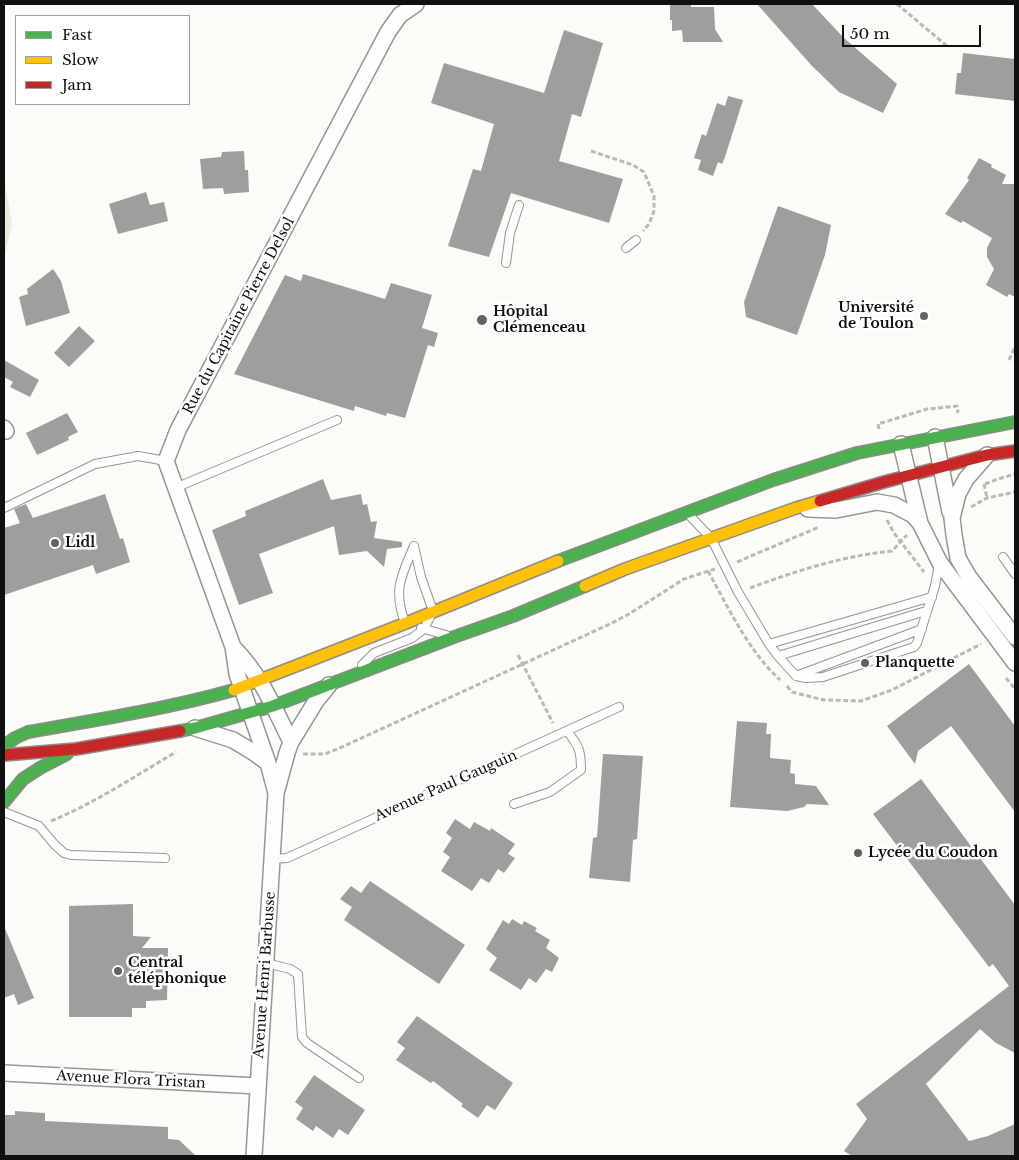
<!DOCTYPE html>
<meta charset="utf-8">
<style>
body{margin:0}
#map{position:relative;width:1019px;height:1160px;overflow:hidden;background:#fcfbf7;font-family:"Libre Baskerville",serif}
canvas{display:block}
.frame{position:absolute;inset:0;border:5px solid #101010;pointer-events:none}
.legend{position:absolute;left:15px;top:15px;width:175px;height:90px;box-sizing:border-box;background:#fff;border:1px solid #9f9f9f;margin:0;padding:6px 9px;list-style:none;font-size:15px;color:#101010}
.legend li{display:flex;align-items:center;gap:10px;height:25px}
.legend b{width:25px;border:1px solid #9f9f9f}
.scale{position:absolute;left:842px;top:25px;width:139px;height:22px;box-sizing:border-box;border:2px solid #101010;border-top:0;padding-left:6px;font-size:15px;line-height:18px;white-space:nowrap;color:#101010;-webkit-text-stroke:4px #fff;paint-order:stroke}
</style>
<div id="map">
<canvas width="1019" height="1160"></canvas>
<div class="frame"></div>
<ul class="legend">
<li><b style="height:6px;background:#4caf50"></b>Fast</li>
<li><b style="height:6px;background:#ffc107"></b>Slow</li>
<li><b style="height:6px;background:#c62828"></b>Jam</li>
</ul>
<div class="scale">50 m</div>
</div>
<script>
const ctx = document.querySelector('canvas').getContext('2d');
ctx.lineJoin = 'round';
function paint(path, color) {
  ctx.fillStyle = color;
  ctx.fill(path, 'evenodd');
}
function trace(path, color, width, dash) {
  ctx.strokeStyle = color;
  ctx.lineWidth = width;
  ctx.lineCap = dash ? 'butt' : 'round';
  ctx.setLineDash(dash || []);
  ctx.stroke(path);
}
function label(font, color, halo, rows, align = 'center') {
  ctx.font = font + ' "Libre Baskerville",serif';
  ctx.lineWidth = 5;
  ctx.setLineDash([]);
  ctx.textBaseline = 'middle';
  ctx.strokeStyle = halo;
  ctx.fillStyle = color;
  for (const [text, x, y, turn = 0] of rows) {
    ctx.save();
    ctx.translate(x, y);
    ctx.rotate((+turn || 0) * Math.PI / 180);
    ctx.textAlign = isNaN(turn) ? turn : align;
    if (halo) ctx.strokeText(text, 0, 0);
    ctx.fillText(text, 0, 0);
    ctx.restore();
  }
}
const cemetery = new Path2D(`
 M 4,178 L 12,224 L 4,259 Z`);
const building = new Path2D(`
 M 670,4 L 691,4 L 691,7 L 714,7 L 715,29 L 723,42 L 683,42 L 682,30 L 672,31 L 672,20 L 670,20 Z
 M 757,4 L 812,4 L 844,38 L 897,84 L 883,113 L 839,92 L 812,66 Z
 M 564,30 L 603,43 L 581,117 L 572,114 L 559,161 L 623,179 L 609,223 L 511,193 L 489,257 L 448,246 L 473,169 L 481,171 L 494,124 L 431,103 L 444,63 L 544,93 Z
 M 963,53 L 1015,59 L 1015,101 L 955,94 L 957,73 L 961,73 Z
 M 728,96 L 743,100 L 725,157 L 722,164 L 718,162 L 713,176 L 698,170 L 701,160 L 694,158 L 702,134 L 706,136 L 717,103 L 725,106 Z
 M 244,151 L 245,170 L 248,170 L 249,192 L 224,194 L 223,188 L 203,189 L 200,159 L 221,157 L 222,152 Z
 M 979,158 L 992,165 L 991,167 L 1006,175 L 1002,184 L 1015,184 L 1015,297 L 1009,294 L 1007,297 L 986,285 L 994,269 L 987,257 L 987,248 L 992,238 L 963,221 L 961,223 L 945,214 L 969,180 L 967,178 Z
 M 146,192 L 150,205 L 164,202 L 168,221 L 118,234 L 109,204 Z
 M 778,206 L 831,225 L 825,255 L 797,335 L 746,317 L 744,302 Z
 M 53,269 L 61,281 L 70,313 L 26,326 L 19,297 L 28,294 L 27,289 Z
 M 303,274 L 385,299 L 391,283 L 432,295 L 422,328 L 438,333 L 434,347 L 428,345 L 405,418 L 387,413 L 386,416 L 355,406 L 354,411 L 234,374 L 285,275 L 301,281 Z
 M 79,326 L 95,341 L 69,367 L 54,353 Z
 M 4,360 L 39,380 L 30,397 L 10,387 L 13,382 L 4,377 Z
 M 67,413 L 78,432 L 68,437 L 69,440 L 37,455 L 26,433 Z
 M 323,479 L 331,500 L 361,494 L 363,505 L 367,504 L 371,522 L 377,521 L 374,538 L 402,542 L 402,547 L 387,549 L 384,567 L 367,551 L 339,555 L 334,526 L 259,554 L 273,593 L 239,605 L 212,530 L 246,516 L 245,511 Z
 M 105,494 L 120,539 L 123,538 L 130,562 L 96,574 L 93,565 L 4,595 L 4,528 L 20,523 L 14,509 L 26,504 L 33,518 Z
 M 969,664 L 1015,726 L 1015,812 L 951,726 L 918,751 L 915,764 L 887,726 Z
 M 737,721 L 767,723 L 766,734 L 771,734 L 770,758 L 791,760 L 790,773 L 795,774 L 795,784 L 816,786 L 829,805 L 807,804 L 804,807 L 787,811 L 730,807 Z
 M 603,754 L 643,756 L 637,839 L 633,840 L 630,882 L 589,878 L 593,838 L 597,837 Z
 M 921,779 L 1015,905 L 1015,1053 L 996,1043 L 980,1029 L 926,1084 L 969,1141 L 988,1136 L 1015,1124 L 1015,1156 L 852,1156 L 844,1151 L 867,1119 L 856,1104 L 1009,986 L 993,964 L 989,967 L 873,814 Z
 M 455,819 L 470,829 L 474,822 L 490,831 L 491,828 L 515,844 L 508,854 L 515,858 L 504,873 L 498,869 L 489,883 L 481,878 L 472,891 L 441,871 L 450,857 L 443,852 L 452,838 L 446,833 Z
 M 370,881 L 465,945 L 439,984 L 344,920 L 352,907 L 340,899 L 351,886 L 361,893 Z
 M 133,904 L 133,936 L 151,937 L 142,948 L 168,948 L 167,1000 L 146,1001 L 146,1008 L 132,1008 L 132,1017 L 69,1017 L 69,906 Z
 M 512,919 L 522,925 L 524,921 L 537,928 L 535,931 L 550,940 L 546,948 L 559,958 L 552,972 L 546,969 L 536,983 L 529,978 L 521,990 L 489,970 L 497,958 L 486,949 L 503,920 L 509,924 Z
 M 4,926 L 34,998 L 18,1005 L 14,994 L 4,998 Z
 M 417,1016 L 513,1083 L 495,1110 L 487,1105 L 478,1118 L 461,1106 L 463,1104 L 433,1081 L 431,1083 L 396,1060 L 405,1048 L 397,1042 Z
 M 314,1075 L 365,1110 L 348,1135 L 339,1129 L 333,1138 L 316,1126 L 313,1131 L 296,1119 L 303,1108 L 295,1102 Z
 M 15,1111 L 45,1113 L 45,1121 L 168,1127 L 168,1139 L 179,1140 L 196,1156 L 4,1156 L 4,1115 L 15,1115 Z`);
const path = new Path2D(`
 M 897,4 L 947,46
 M 591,151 L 633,165 L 644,172 L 654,196 L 654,211 L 649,224 L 643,231
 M 1009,360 L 1015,347
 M 879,429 L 878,424 L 927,409 L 957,406 L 958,413
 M 984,484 L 987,498
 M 985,484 L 998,479 L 1015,474
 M 971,507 L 987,498 L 1015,492
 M 887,520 L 894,533 L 924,572
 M 737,562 L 819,527
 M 708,571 C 729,609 748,650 780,680
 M 750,588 C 796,571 842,556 892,551 L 907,535
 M 518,655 L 553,723
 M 1006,678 L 1015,689
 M 787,686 L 792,692 L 824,700 L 861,701 L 892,690 L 981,644
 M 303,754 L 325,754 L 342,747 L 610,624 L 629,614 L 684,579 L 715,569
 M 51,821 C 95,803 135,776 176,752`);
const lane = new Path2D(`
 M 626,248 L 636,240
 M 506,263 L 510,233 L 519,205
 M 175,488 L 337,420
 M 4,508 L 95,464 L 138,456 L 166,461
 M 688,514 L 711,538 L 738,592 L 769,644 L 778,656 L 796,676 L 806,678 L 823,677 L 914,647 L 917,643 L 935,586 L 939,564
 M 1003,557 L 1015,574
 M 405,623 C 393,589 401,577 414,546
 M 421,628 L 446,635
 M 769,644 L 932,597
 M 778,656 L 926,611
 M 362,665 L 374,653 L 412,638 L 424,629 L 433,611 L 421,577 L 414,546
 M 796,676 L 922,629
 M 514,804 L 550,792 L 581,770 C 581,750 579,746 567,731
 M 4,812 L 39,826 L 55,845 L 64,853 L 71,855 L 165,858
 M 272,859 L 287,858 L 619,707
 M 266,963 L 290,969 L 298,974 L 302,1037 L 307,1043 L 359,1078`);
const street = new Path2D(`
 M 4,428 L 6,431
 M 935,437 L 950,512
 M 901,444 L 920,523
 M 987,455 L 966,479 L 958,494 L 952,518 L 954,535 L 958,558 L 969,577 L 1015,637
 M 808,509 L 836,510 L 877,502 L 894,505 L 913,515 L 920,523 L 940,563 L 1015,663
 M 233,647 C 261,675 274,708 291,742
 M 195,728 L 233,740 L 253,752 L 268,763
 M 276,793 L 268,763 L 237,674 L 233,647 L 166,461 L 178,430 L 388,32 L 400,15 L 416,4
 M 4,1073 L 258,1086
 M 254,1156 L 276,793 L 287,753 L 291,742 L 316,701 L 329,685`);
const fast = new Path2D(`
 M 558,561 L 773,480 L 857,453 L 1015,422
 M 180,731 L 195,728 L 273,706 L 454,637 L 513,616 L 585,586
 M 4,746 L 15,738 L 28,732 C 97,720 166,709 234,690
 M 4,802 L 23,779 L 40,768 L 67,754`);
const slow = new Path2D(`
 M 585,586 L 625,569 L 796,508 L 820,501
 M 234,690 L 406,623 L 558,561`);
const jam = new Path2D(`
 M 820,501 L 884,482 L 987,455 L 1015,451
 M 4,755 L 76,749 L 180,731`);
const markers = [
 [924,316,5,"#636261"],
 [482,320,6,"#636261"],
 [55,543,5,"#636261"],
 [865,663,5,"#636261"],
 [858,853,5,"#636261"],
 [118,971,5,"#636261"]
];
const poiNames = [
 ["Université",914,308,"right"],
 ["de Toulon",914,324,"right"],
 ["Hôpital",493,312],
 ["Clémenceau",493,328],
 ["Lidl",65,543],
 ["Planquette",875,663],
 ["Lycée du Coudon",868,853],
 ["Central",128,963],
 ["téléphonique",128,979]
];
const streetNames = [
 ["Rue du Capitaine Pierre Delsol",239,316,-62],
 ["Avenue Paul Gauguin",446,786,-24],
 ["Avenue Henri Barbusse",265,975,-86],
 ["Avenue Flora Tristan",131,1080,3]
];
paint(cemetery, '#eaeeda');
paint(building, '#a09e9c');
trace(lane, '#969694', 10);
trace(street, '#969694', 18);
trace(fast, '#8d8c8b', 14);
trace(slow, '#8d8c8b', 14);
trace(jam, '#8d8c8b', 14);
trace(path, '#b9b9b8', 3, [5, 2.5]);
trace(lane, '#fffefe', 8);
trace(street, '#fffefe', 15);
trace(fast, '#4caf50', 11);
trace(slow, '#ffc107', 11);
trace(jam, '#c62828', 11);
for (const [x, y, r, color] of markers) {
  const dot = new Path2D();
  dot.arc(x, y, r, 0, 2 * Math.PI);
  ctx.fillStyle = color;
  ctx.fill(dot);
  trace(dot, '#fff', 2);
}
label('bold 14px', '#101010', '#fff', poiNames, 'left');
label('14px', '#101010', '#fff', streetNames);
</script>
